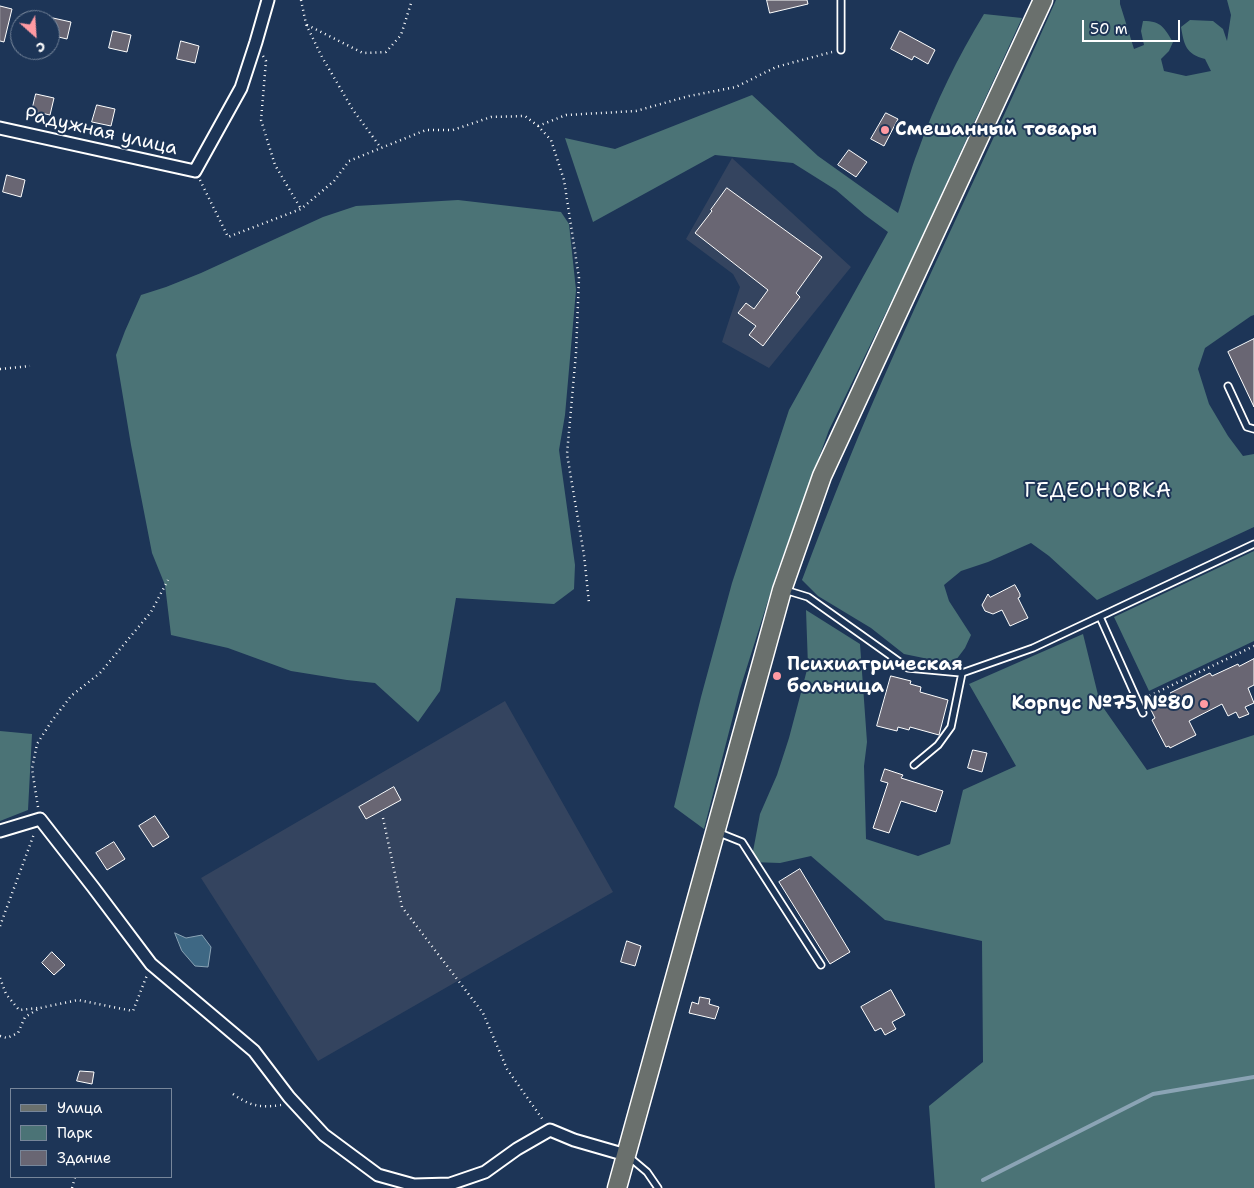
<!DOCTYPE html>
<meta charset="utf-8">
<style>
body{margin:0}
#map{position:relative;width:1254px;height:1188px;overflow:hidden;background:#1d3557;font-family:"Shantell Sans",sans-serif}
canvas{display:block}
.legend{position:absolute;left:10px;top:1088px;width:162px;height:90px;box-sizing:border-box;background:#1d3557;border:1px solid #77869a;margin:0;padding:6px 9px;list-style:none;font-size:15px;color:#fff}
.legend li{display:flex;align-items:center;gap:10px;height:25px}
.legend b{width:25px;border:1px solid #77869a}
.north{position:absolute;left:10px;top:10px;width:50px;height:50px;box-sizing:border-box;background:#1d3557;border:1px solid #77869a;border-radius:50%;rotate:154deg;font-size:14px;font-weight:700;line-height:20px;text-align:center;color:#fff}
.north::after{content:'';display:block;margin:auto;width:18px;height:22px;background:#ff9aa2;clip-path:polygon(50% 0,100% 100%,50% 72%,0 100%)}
.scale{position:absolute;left:1082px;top:20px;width:98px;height:22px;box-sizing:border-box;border:2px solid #fff;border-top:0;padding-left:6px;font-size:15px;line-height:18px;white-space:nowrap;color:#fff;-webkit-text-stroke:4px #1d3557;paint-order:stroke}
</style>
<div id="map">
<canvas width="1254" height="1188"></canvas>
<ul class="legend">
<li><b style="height:6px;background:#6a706d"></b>Улица</li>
<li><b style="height:14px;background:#4b7376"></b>Парк</li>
<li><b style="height:14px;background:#696673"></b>Здание</li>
</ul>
<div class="north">С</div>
<div class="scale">50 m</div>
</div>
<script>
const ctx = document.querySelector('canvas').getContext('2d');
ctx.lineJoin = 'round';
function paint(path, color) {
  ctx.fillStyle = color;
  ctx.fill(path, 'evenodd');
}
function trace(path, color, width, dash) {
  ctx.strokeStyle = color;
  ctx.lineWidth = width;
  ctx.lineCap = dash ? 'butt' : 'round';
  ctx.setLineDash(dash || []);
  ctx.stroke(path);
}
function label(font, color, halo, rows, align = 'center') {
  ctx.font = font + ' "Shantell Sans",sans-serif';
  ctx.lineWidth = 4;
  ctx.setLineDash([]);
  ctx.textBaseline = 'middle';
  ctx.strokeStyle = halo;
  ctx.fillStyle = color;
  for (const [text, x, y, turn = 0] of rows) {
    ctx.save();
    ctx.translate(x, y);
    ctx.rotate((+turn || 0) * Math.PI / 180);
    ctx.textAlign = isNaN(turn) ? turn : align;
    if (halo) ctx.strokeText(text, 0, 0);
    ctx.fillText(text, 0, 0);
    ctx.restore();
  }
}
const built = new Path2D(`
 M 732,158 L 851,267 L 769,368 L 722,342 L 740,287 L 733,274 L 686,239 Z
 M 505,701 L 613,892 L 318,1061 L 201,878 Z`);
const green = new Path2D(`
 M 1056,0 L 1120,0 L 1120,4 L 1134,49 L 1144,45 L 1141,31 L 1143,21 C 1162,21 1164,28 1173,42 L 1169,51 L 1161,59 L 1164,71 L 1186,76 L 1211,71 L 1205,59 C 1186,54 1184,45 1181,27 L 1190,20 L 1213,21 L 1223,29 L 1227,41 L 1231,15 L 1227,0 L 1254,0 L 1254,315 L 1251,316 L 1205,348 L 1198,369 L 1209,404 L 1228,436 L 1243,456 L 1254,454 L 1254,527 L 1097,600 L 1049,556 L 1031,543 L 988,562 L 961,571 L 944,585 L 949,601 L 971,635 L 965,648 L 953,664 L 904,654 L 871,628 L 818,596 L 802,580 C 831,503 861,427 895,352 C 948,234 1004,118 1056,0 Z
 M 984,14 L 1022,18 L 907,269 L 829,430 L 777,572 L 740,689 L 704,829 L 674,807 L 701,697 L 732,583 L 789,410 L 888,232 L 865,215 L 836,190 L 793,163 L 715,155 L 593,222 L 565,138 L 615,149 L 752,95 L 818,156 L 898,213 C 905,193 910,171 918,151 C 935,103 958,57 984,14 Z
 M 458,200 L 561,212 L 569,224 L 576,290 L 565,415 L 559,450 L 575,565 L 574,589 L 554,604 L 456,598 L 440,691 L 418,722 L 375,683 L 347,680 L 291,671 L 228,648 L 171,635 L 165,585 L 152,553 L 131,445 L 116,355 L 125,331 L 141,295 L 166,287 L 201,273 L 323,217 L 356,206 Z
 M 1254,551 L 1254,641 L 1149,691 L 1114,617 Z
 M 806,610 L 860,644 L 867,742 L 864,766 L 866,839 L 918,856 L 950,844 L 963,790 L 1016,766 L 969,684 L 1083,634 L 1100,703 L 1147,770 L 1254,735 L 1254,1188 L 935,1188 L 929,1106 L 983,1062 L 982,941 L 885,920 L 811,856 L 780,863 L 751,862 L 760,814 L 777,775 L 789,738 L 808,666 Z
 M 0,731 L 32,734 L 28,810 L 0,821 Z`);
const water = new Path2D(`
 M 175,933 L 186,938 L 202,935 L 211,947 L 208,967 L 195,966 L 182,951 Z`);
const stream = new Path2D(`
 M 983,1180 L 1153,1094 L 1254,1077`);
const building = new Path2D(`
 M 767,0 L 807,0 L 808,4 L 770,13 Z
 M 0,6 L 12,9 L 4,42 L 0,41 Z
 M 53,18 L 71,22 L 67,39 L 50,35 Z
 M 113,31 L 131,35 L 127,52 L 109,48 Z
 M 900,31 L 935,50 L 928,64 L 914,56 L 912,60 L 891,49 Z
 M 181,41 L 199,46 L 195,63 L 177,59 Z
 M 36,94 L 54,98 L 50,115 L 32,111 Z
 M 97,105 L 115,109 L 111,126 L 92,122 Z
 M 886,113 L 898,119 L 884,146 L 871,139 Z
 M 849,150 L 867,162 L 856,177 L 838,165 Z
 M 7,175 L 25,180 L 21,197 L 3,192 Z
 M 727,188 L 822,257 L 796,293 L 800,297 L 763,346 L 749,335 L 756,326 L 738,313 L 746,303 L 754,309 L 768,290 L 695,233 L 712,211 L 711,210 Z
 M 1254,339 L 1254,407 L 1228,352 Z
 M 1015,585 L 1020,594 L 1020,597 L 1018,598 L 1028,618 L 1010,626 L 1002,610 L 993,614 L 985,611 L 982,605 L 988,594 L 990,597 Z
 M 1254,659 L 1254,685 L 1248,688 L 1254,703 L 1245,707 L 1249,714 L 1239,718 L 1236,712 L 1228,716 L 1222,704 L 1189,721 L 1196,735 L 1170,748 L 1169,746 L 1166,747 L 1152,720 L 1155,718 L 1149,706 L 1172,695 L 1170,693 L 1210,673 L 1212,676 L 1238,664 L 1239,666 Z
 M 891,676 L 911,681 L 910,684 L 921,687 L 920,692 L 948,700 L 939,735 L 910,727 L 909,730 L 898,727 L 897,731 L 877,726 Z
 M 973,750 L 987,753 L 982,772 L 968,768 Z
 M 885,769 L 903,775 L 901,778 L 943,791 L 936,812 L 901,801 L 889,833 L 873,828 L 888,783 L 881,781 Z
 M 394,787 L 401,800 L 366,819 L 359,807 Z
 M 155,816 L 169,837 L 153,847 L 139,826 Z
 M 114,842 L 125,859 L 107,870 L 96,853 Z
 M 800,869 L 850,952 L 830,964 L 779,882 Z
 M 627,941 L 641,946 L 635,966 L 621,962 Z
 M 52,952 L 65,965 L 54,975 L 42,963 Z
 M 891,990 L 905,1015 L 892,1022 L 896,1029 L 885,1035 L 881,1028 L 875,1031 L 861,1007 Z
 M 700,997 L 710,999 L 709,1004 L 719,1007 L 715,1019 L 689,1013 L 692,1002 L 698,1004 Z
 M 80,1071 L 94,1072 L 92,1084 L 77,1081 Z`);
const path = new Path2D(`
 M 301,0 L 306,24 L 322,57 L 353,110 L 381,148
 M 307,25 L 363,53 L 386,52 L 401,35 L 412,0
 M 263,56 L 266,61 L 261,120 L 275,165 L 301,209
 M 538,126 L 566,115 L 636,111 L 689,96 L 736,87 L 776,67 L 832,52
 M 200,180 L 228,237 L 301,209 L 334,181 L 349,161 L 381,148 L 426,130 L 453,130 L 491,117 L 525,116 L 538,126 L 551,140 L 564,180 L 579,278 L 576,353 L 567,454 L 584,555 L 589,603
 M 0,369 L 30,366
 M 1145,698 L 1254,646
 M 38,807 L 32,769 L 37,744 L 51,722 L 71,696 L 100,673 L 151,612 L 168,580
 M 383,818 L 402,907 L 483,1013 L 507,1069 L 543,1120
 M 0,926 L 34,834
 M 0,978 L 6,994 L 19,1010 L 38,1008
 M 0,1036 L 7,1038 L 18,1033 L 25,1017 L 40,1008 L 78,1000 L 133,1011 L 147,975
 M 233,1094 C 250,1106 260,1108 281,1105
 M 72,1188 L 75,1177`);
const service = new Path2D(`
 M 841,50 L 841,0
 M 1228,386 L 1247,427 L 1254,429
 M 785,590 L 808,597 L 908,668 L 962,673 L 1033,648 L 1254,544
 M 1100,617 L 1143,713
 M 914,765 L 938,745 L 951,727 L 962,673
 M 717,832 L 742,842 L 821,965
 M 628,1156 L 647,1172 L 658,1188`);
const minor = new Path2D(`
 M 0,128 L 195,171 L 241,88 L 256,42 L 268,0
 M 0,831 L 40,819 L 93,887 L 151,964 L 254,1051 L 289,1097 L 324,1135 L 378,1175 L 414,1185 L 450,1184 L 485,1172 L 517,1149 L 550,1130 L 574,1140 L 626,1155`);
const primary = new Path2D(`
 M 617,1188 L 782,590 L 822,476 L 1043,0`);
const markers = [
 [885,130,5,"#ff9aa2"],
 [777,676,5,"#ff9aa2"],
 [1204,704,5,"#ff9aa2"]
];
const poiNames = [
 ["Смешанный товары",895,130],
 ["Психиатрическая",787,665],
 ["больница",787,687],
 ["Корпус №75 №80",1194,704,"right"]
];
const streetNames = [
 ["Радужная улица",101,132,13]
];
const quarterNames = [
 ["ГЕДЕОНОВКА",1098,492]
];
paint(built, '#34445f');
paint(green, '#4b7376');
paint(water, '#3e6884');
trace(water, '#8ba4b5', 1);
trace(stream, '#8ba4b5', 4);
paint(building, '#696673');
trace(building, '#fff', 1);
trace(service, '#fff', 9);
trace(minor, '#fff', 15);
trace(primary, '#fff', 21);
trace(path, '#fff', 2.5, [1, 4]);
trace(service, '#1d3557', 5.5);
trace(minor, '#1d3557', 11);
trace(primary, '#6a706d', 18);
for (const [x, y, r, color] of markers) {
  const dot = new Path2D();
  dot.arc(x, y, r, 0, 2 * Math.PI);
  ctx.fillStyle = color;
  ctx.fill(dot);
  trace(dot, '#1d3557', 2);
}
label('bold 19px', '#fff', '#1d3557', poiNames, 'left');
label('19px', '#fff', '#1d3557', streetNames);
ctx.letterSpacing = '1px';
label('21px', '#fff', '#1d3557', quarterNames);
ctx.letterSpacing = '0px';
</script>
